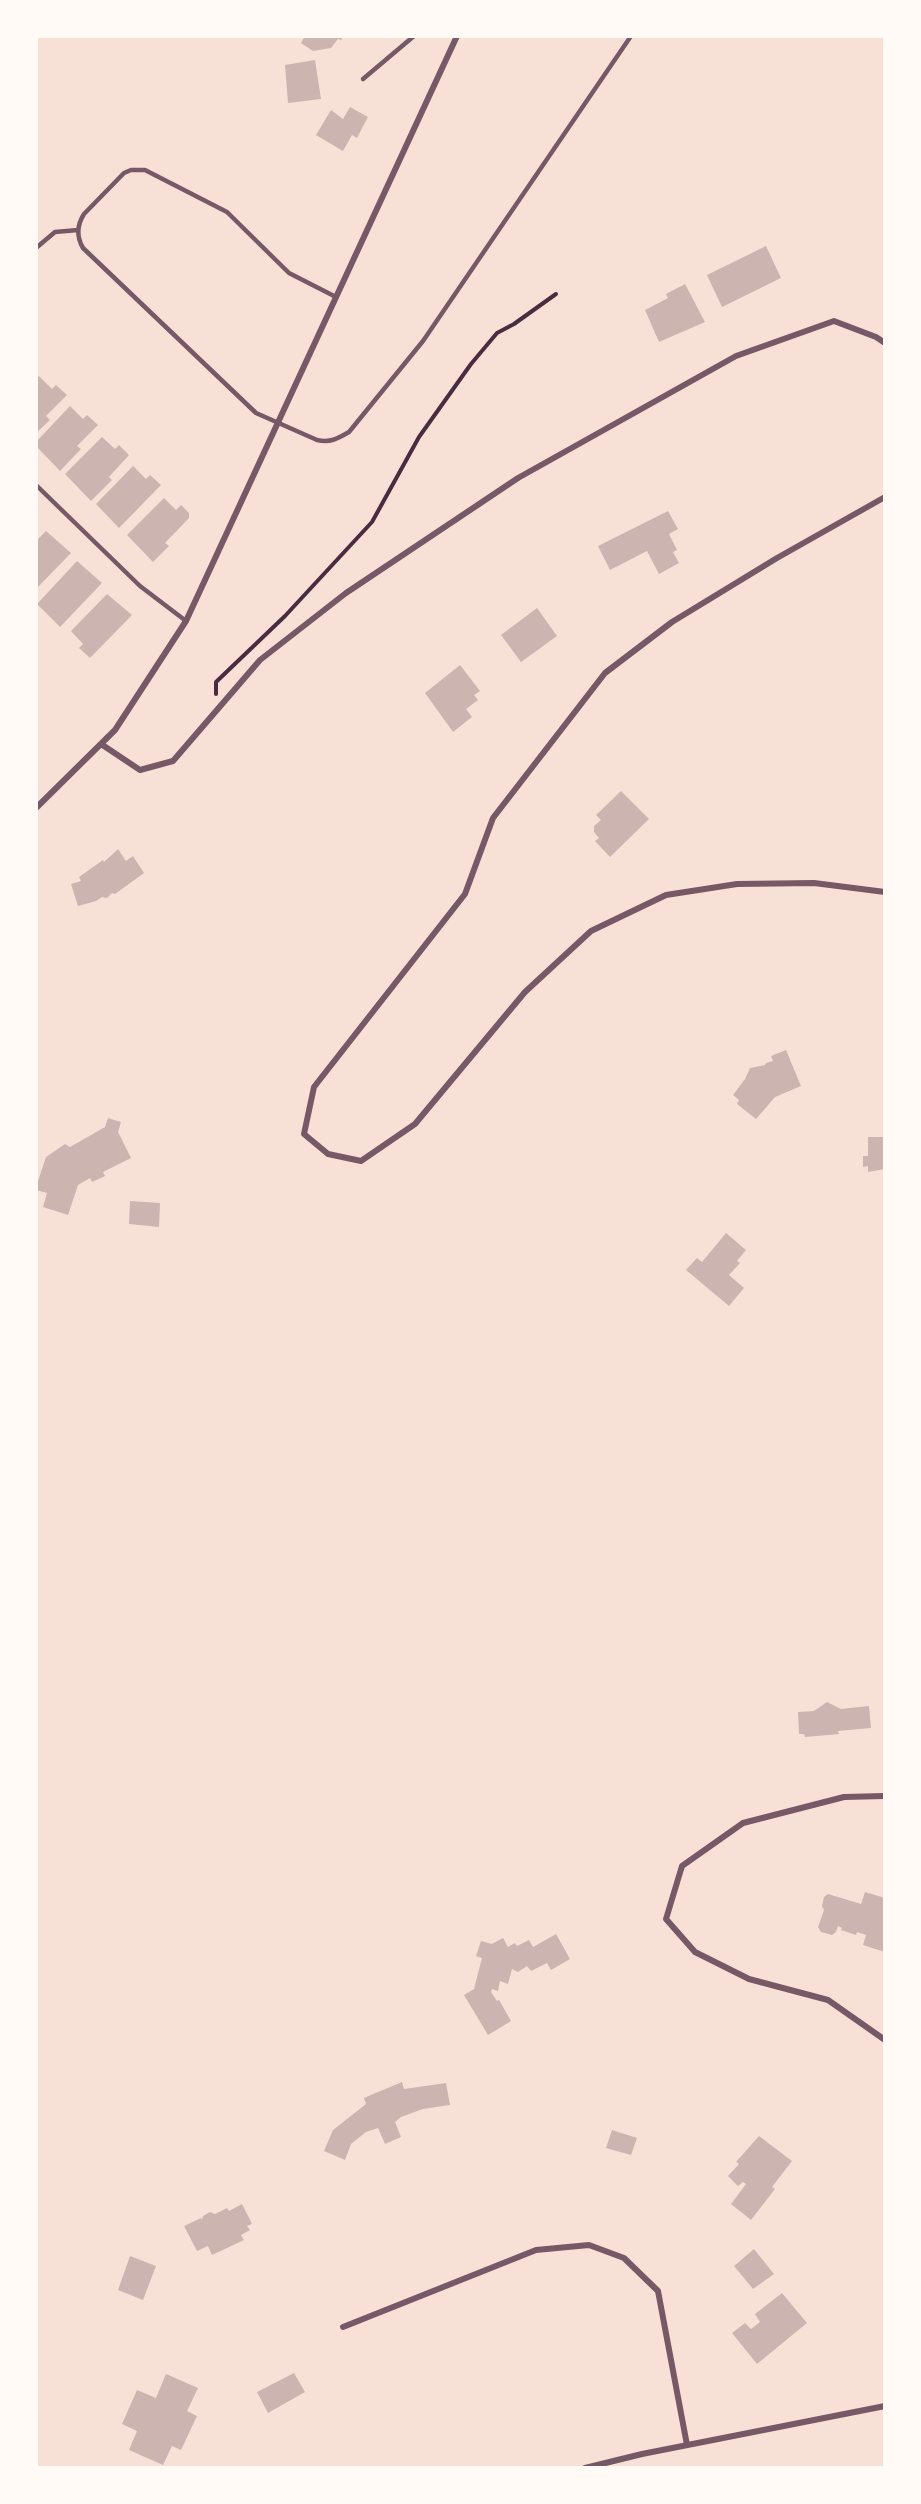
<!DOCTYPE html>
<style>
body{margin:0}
#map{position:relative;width:921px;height:2504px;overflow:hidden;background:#f7e1d7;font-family:"Roboto Serif",serif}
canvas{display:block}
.frame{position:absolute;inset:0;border:38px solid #fffaf5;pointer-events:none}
</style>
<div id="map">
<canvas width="921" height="2504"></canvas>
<div class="frame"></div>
</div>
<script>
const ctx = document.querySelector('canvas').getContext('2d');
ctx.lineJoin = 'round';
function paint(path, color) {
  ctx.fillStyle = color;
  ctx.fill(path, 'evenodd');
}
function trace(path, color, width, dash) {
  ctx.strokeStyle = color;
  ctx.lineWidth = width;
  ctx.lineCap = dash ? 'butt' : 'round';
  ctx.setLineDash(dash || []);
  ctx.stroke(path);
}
const building = new Path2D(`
 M 305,36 L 344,36 L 341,40 L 338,39 L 331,48 L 313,51 L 301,43 Z
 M 315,60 L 321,99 L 288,103 L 285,65 Z
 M 350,107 L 368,117 L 357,138 L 352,135 L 343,151 L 316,135 L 331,110 L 343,119 Z
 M 766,246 L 781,278 L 722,307 L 707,275 Z
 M 685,284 L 705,322 L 659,342 L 645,310 L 668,298 L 666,294 Z
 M 39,376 L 52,389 L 56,385 L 67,395 L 46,416 L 50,420 L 36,433 L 36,380 Z
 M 70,406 L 83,419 L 87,415 L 98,425 L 77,446 L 81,449 L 60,471 L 36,446 L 36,442 Z
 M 102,437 L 115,449 L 119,445 L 129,455 L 109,477 L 112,480 L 91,501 L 65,474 Z
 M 133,466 L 146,479 L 150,475 L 161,485 L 119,528 L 96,504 Z
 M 164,498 L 176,510 L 181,505 L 189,513 L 189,518 L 165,543 L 169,546 L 153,562 L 127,535 Z
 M 668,511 L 678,529 L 669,534 L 677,550 L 673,552 L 679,563 L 659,574 L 647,551 L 610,570 L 598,546 Z
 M 46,531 L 71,553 L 36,589 L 36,541 Z
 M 77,561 L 102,583 L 60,627 L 37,604 Z
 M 107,594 L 132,615 L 90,658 L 79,648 L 83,644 L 71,631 Z
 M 537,608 L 557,636 L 521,662 L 501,635 Z
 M 460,665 L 480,691 L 474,695 L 478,700 L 466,709 L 472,717 L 453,732 L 425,693 Z
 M 621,791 L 649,819 L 610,857 L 595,841 L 599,838 L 594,832 L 594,826 L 601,820 L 596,815 Z
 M 118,849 L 126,861 L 133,856 L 144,873 L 115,894 L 112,893 L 107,898 L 102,897 L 96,901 L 78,906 L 71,884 L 81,881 L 79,877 L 103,860 L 104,862 Z
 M 786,1050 L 801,1086 L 775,1097 L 756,1119 L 737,1104 L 739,1100 L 733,1095 L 745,1079 L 750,1068 L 765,1065 L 766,1063 L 773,1061 L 771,1056 Z
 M 108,1118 L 121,1122 L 118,1132 L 131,1158 L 103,1172 L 105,1176 L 92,1182 L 90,1178 L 78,1185 L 68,1215 L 43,1207 L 47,1193 L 36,1190 L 36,1187 L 46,1157 L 65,1144 L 70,1147 L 105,1127 Z
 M 868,1137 L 885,1137 L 885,1169 L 868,1172 L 868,1166 L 863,1167 L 863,1156 L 868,1156 Z
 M 130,1201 L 160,1203 L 159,1227 L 129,1224 Z
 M 726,1233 L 746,1250 L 737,1261 L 740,1263 L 729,1275 L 744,1288 L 729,1306 L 686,1270 L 697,1258 L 702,1262 Z
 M 827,1702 L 841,1709 L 869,1706 L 871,1728 L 838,1731 L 839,1734 L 805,1737 L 804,1734 L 799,1734 L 798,1712 L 814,1711 Z
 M 865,1892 L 885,1898 L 885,1952 L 863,1945 L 866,1935 L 857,1932 L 856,1935 L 841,1930 L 842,1928 L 838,1926 L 836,1932 L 832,1935 L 821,1932 L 818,1927 L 824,1910 L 822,1906 L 824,1897 L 828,1894 L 861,1904 Z
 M 556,1934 L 570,1959 L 551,1970 L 547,1963 L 531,1971 L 527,1966 L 518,1972 L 512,1969 L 508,1984 L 500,1981 L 498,1991 L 492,1989 L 491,1992 L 497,2001 L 499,2000 L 511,2021 L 488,2035 L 464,1995 L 474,1989 L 482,1958 L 476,1956 L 481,1941 L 492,1944 L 503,1938 L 508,1947 L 515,1943 L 517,1946 L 529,1940 L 533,1947 Z
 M 402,2082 L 404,2089 L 446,2083 L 450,2105 L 423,2109 L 401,2117 L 395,2122 L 401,2137 L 385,2144 L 378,2128 L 366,2132 L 351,2144 L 345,2160 L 324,2151 L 333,2130 L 366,2104 L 364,2098 Z
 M 612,2130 L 637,2138 L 631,2155 L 606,2148 Z
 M 759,2136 L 792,2161 L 772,2187 L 775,2189 L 751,2220 L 731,2204 L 746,2184 L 743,2182 L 738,2186 L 728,2176 L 739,2164 L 736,2162 Z
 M 242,2204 L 252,2224 L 247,2226 L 250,2230 L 241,2235 L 244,2240 L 212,2255 L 208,2246 L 197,2251 L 184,2226 L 201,2218 L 202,2220 L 203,2216 L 210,2212 L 215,2214 L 227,2208 L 229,2211 Z
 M 754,2249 L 774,2274 L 753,2289 L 734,2266 Z
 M 130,2256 L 156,2266 L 143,2300 L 118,2290 Z
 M 782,2293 L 807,2323 L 757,2364 L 732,2333 L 745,2323 L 751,2329 L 760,2322 L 755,2314 Z
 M 294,2373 L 305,2392 L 268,2413 L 257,2392 Z
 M 166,2374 L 198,2388 L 187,2411 L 197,2416 L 181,2450 L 172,2446 L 163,2465 L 129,2450 L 137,2431 L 122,2424 L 137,2390 L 156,2398 Z`);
const path = new Path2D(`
 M 216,694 L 216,682 L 285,616 L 372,522 L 419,437 L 471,364 L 497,333 L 514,324 L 556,294`);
const service = new Path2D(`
 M 363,79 L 414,36
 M 36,248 L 55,232 L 78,230
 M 336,297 L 289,273 L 227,212 L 145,170 L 131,170 L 124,173 L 84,214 C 77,225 76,236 83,248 L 256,413 L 317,440 C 330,443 337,439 349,432 L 423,341 L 631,36
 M 36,485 L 140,586 L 186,621`);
const minor = new Path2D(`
 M 885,497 L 777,558 L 672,622 L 605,673 L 493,818 L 465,894 L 314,1087 L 304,1134 L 328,1154 L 361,1161 L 415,1124 L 525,992 L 591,931 L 666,895 L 737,884 L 814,883 L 885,892
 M 101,744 L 140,770 L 173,761 L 260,660 L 346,593 L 518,478 L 736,356 L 834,321 L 876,337 L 885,343
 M 36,808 L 115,730 L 186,621 L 457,36
 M 885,1796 L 844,1797 L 743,1823 L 682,1866 L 666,1919 L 695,1952 L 749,1979 L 828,2000 L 885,2040
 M 343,2327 L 536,2250 L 589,2245 L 624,2258 L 658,2291 L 687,2445
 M 585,2468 L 642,2454 L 885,2406`);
paint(building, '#ccb4b1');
trace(path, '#4a2c40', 4);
trace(service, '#755966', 4.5);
trace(minor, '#755966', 6);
</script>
